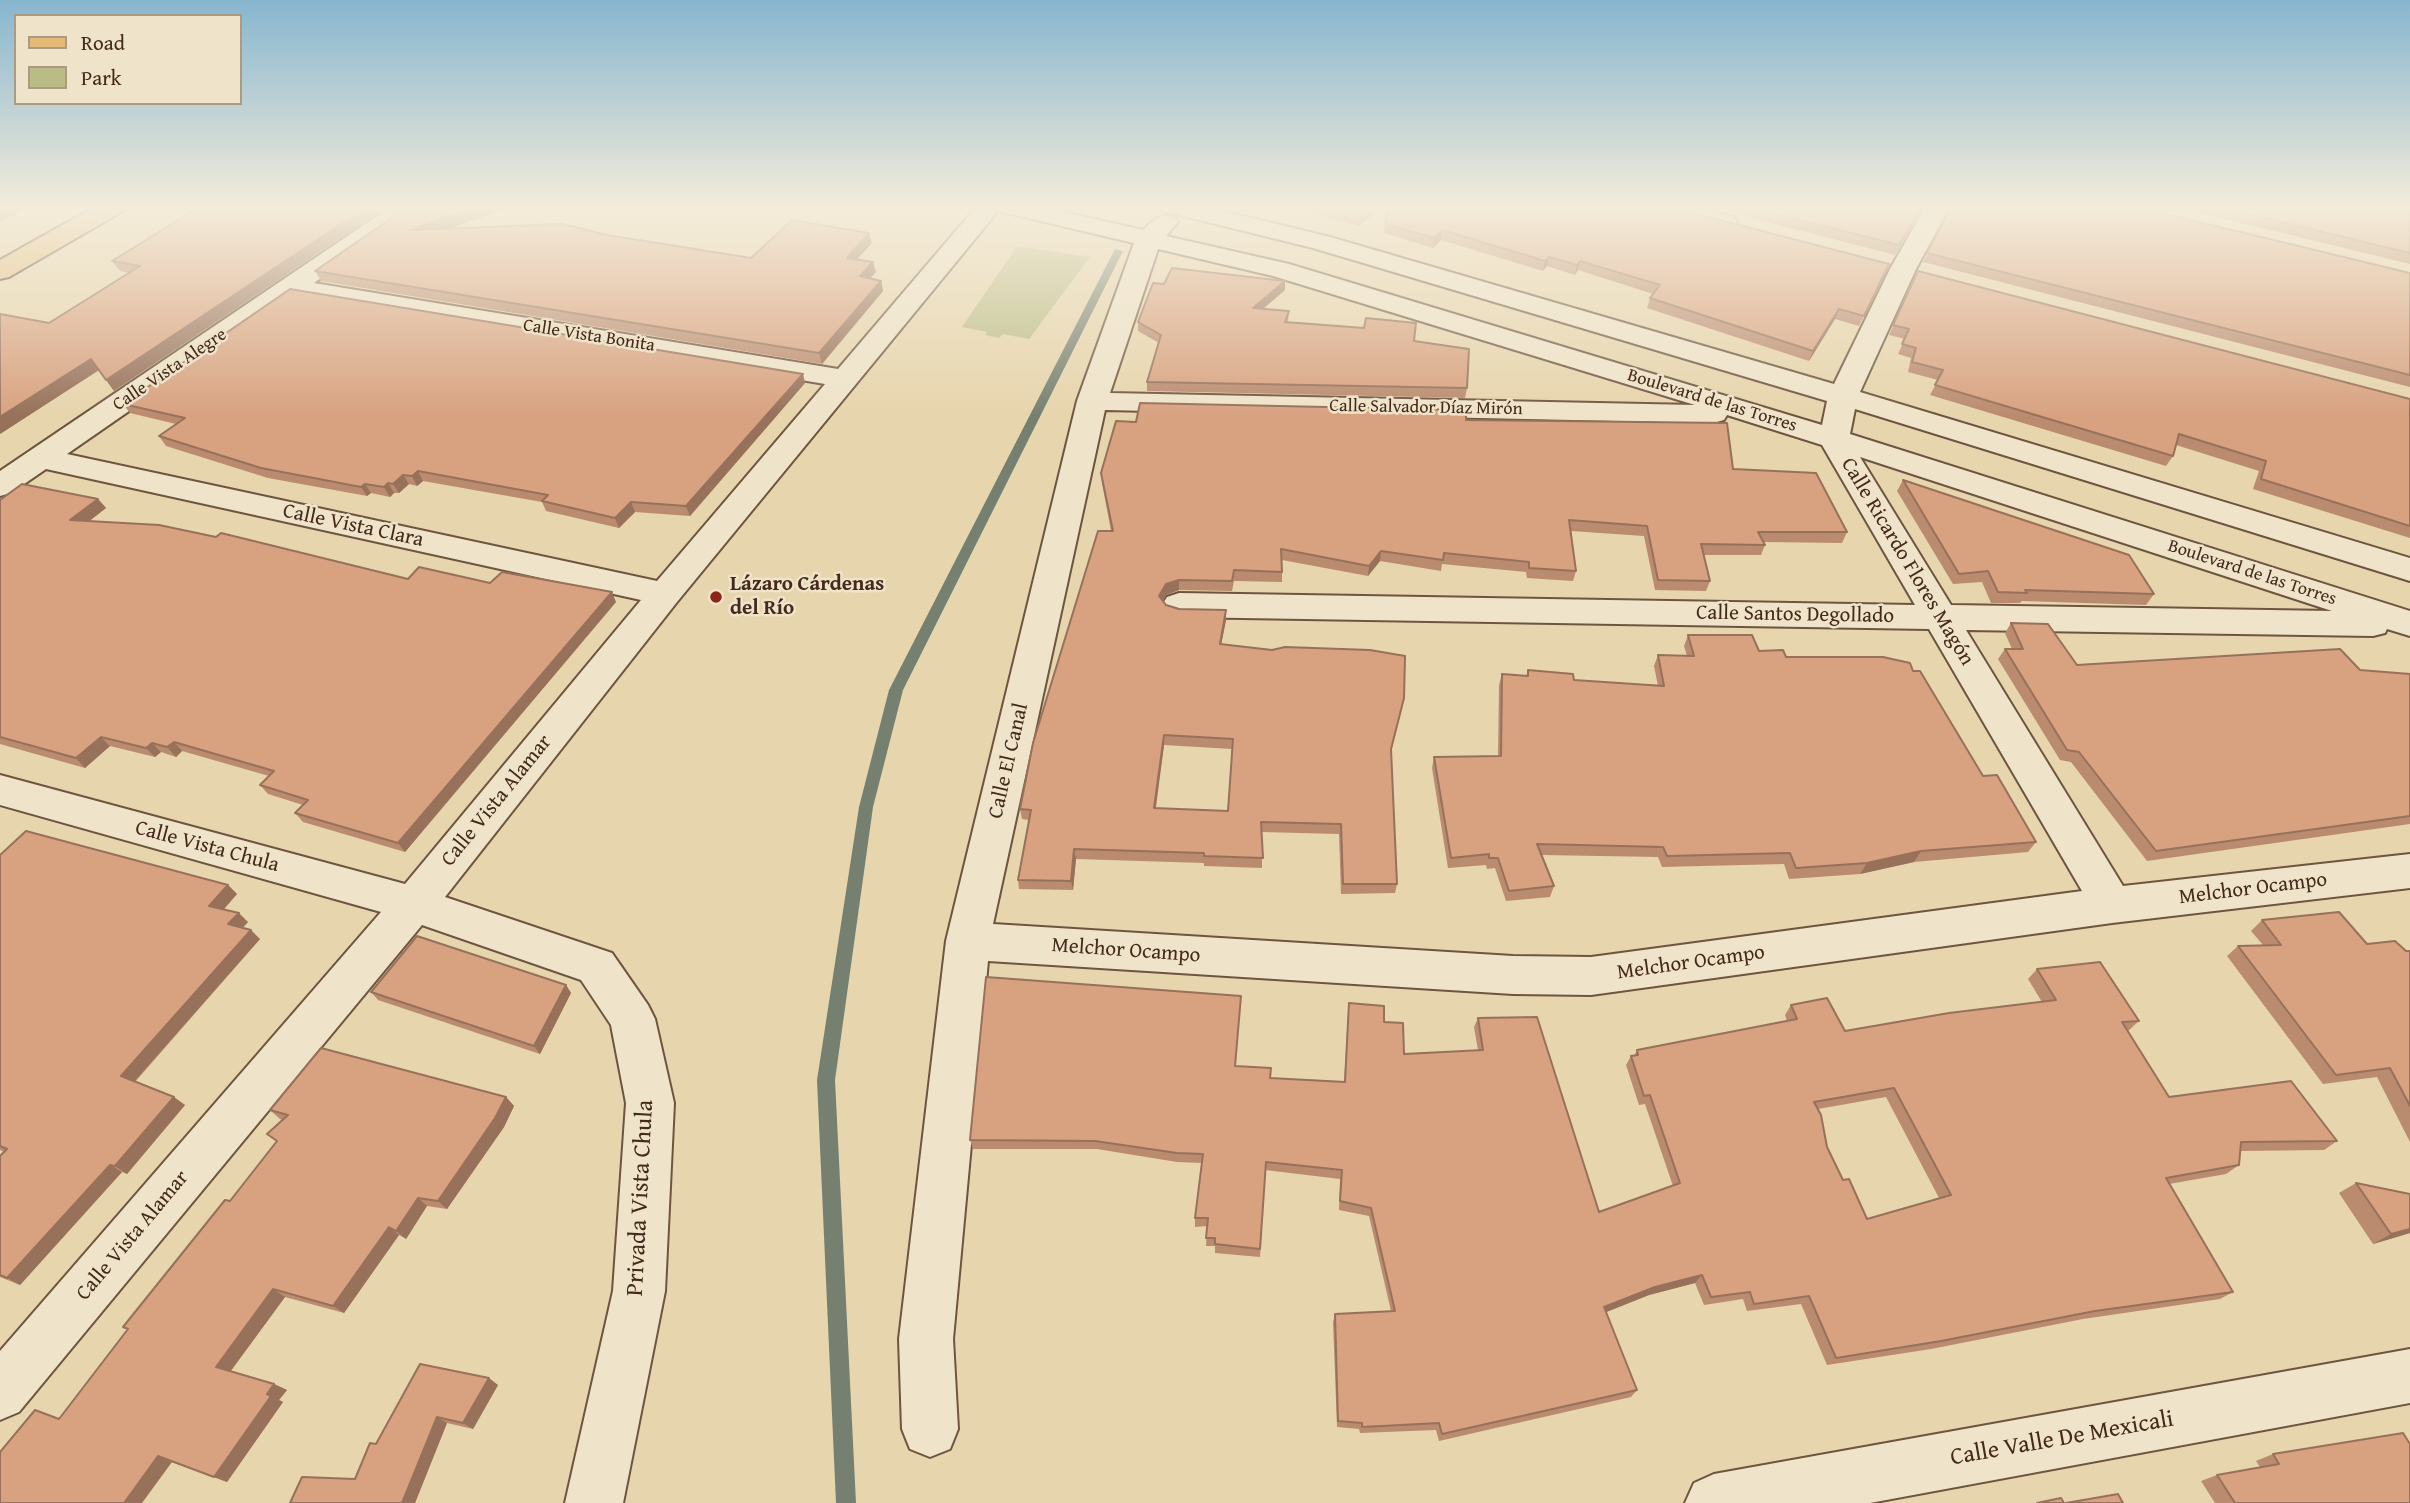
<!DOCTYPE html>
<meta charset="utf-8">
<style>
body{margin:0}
#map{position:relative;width:2410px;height:1503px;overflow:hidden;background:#e7d5ad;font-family:"Gentium Book Plus",serif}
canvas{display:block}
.legend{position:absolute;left:14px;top:14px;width:228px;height:91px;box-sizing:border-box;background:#efe4ca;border:2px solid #ab9a84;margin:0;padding:9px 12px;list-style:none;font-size:21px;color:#452a1c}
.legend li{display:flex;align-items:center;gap:14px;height:35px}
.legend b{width:35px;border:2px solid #ab9a84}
</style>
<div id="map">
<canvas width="2410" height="1503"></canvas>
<ul class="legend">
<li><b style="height:9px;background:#e4ba76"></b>Road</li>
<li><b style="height:19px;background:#babc86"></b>Park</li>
</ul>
</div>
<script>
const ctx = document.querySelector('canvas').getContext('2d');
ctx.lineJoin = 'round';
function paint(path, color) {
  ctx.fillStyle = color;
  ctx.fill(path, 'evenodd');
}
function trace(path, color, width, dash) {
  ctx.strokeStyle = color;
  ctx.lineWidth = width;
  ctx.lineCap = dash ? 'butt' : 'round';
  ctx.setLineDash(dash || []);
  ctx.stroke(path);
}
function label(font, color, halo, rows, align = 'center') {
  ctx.font = font + ' "Gentium Book Plus",serif';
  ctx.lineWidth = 5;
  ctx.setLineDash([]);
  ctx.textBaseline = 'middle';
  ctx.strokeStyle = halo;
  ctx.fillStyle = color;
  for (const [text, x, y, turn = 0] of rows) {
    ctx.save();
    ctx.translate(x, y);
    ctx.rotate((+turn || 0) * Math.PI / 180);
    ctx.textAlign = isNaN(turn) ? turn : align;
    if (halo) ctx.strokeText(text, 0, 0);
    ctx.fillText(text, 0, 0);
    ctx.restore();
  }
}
const green = new Path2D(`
 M 1017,246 L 1090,257 L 1029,339 L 1003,334 L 999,338 L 985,335 L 987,332 L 962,327 Z`);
const stream = new Path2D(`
 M 1115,249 L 1123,251 L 903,690 L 873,807 L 835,1080 L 856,1503 L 836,1503 L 817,1080 L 859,807 L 889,690 Z`);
const minor = new Path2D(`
 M 392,206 L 420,206 L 417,211 L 314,283 L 838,369 L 977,206 L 1037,206 L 1143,230 C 1154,220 1159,213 1175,217 L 1178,222 L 1166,236 L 1289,264 L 1822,425 L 1827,401 L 1313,248 L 1163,211 L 1160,206 L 1202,206 L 1330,237 L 1834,384 L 1890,269 L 1926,206 L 1950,206 L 1916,269 L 1860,392 L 2410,558 L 2410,581 L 1855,409 L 1850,434 L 2410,611 L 2410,636 L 2387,629 L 2385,633 L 2373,636 L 1966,630 L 2123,886 L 2410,854 L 2410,888 L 2112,923 L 1591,995 L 1513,994 L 988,961 L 953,1339 L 958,1429 L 950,1449 L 930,1457 L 910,1449 L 902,1429 L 899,1339 L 946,941 L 1077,401 L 1134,243 L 998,211 L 677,602 L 445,897 L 612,953 L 648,1005 L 655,1019 L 674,1103 L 665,1291 L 623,1503 L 565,1503 L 613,1291 L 626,1103 L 611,1025 L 581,980 L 422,925 L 19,1412 L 0,1420 L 0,1351 L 381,912 L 0,805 L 0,775 L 405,884 L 641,600 L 46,469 L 11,493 L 0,496 L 0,471 ZM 1158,249 L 1273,276 L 1695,405 L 1110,393 ZM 295,296 L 825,384 L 657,581 L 67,454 ZM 1105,410 L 1713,423 L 1724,420 L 1727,415 L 1822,445 L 1915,605 L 1179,593 L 1167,597 L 1162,605 L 1167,613 L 1179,617 L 1929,629 L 2082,891 L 1591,957 L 1513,956 L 993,924 ZM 1860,457 L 2332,611 L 1951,605 Z
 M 1654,206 L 1694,206 L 1734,217 L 1737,222 L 1734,227 L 1725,229 L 1657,211 Z
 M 2410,1349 L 2410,1403 L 1870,1503 L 1685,1503 L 1694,1483 L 1714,1474 Z`);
const major = new Path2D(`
 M 96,206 L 126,206 L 123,211 L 9,277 L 0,279 L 0,260 Z`);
const wall = new Path2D(`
 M 201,206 L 114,391 L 99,370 L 0,434 L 129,273 L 120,271 L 112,261 Z
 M 1285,206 L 1383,206 L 1359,226 Z
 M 1705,206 L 1923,206 L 1895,255 Z
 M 1952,206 L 2133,206 L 2410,273 L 2410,387 L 1923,262 Z
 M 2171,206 L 2410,206 L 2410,264 Z
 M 1385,224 L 1885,274 L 1859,326 L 1835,319 L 1809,361 L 1647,308 L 1650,298 L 1653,294 L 1578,270 L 1575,275 L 1547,266 L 1543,271 L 1441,240 L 1433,248 L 1384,233 Z
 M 449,229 L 607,235 L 751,258 L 872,243 L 857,259 L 876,272 L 870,278 L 881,281 L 883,291 L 822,364 L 321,281 L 315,271 Z
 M 1918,271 L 2410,399 L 2410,538 L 2253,489 L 2259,471 L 2176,445 L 2173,456 L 2166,466 L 1930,395 L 1938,380 L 1908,372 L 1911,358 L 1898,354 L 1905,339 L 1889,335 Z
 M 1285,281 L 1285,290 L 1263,309 L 1289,311 L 1288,322 L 1414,341 L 1467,388 L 1465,398 L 1147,391 L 1147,382 L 1159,343 L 1138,331 L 1138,322 L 1164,284 Z
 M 805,383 L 690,516 L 635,512 L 619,528 L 546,511 L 542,502 L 423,481 L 417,486 L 409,484 L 399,493 L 394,493 L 390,497 L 371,493 L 367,496 L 268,478 L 166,446 L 159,436 L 176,424 L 130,413 L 123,404 Z
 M 1466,420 L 1733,469 L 1847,532 L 1842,543 L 1764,542 L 1765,545 L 1761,555 L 1704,555 L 1710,581 L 1706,591 L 1655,590 L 1644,536 L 1571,531 L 1576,571 L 1573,581 L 1527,578 L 1526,572 L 1442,564 L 1441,571 L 1380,561 L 1368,576 L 1282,560 L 1282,582 L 1234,581 L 1232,591 L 1179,590 L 1166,595 L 1163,601 L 1166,605 L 1226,620 L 1221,645 L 1404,698 L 1391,752 L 1397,884 L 1395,893 L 1341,894 L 1339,834 L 1262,832 L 1262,868 L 1204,866 L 1204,863 L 1076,859 L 1073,890 L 1019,889 L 1018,880 L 1029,820 L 1022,819 L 1020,809 L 1111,531 L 1102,483 L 1101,473 L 1136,422 ZM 1164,745 L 1232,749 L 1228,811 L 1156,808 Z
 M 1903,480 L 2154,594 L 2146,605 L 2022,601 L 2020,603 L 1991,603 L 1982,582 L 1953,584 L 1897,491 Z
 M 98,499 L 106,508 L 89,521 L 408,579 L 490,583 L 616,602 L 405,852 L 303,822 L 295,813 L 303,805 L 268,794 L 260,785 L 269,776 L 182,751 L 176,757 L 161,752 L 155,757 L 110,746 L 85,768 L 0,744 L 0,500 Z
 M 2011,623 L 2077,665 L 2360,670 L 2410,674 L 2410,824 L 2147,861 L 2071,762 L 2060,760 L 1998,659 L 2005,649 L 2012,649 L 2005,633 Z
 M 1688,635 L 1786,657 L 1913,671 L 1983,776 L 2036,842 L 2028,852 L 1914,862 L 1860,874 L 1789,879 L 1784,864 L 1662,867 L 1658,857 L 1542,855 L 1554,886 L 1550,897 L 1506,901 L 1495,868 L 1487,869 L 1486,865 L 1448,868 L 1432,768 L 1434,757 L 1498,756 L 1499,685 L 1502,674 L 1526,676 L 1528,670 L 1574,680 L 1658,686 L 1654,666 L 1658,655 L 1687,656 L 1684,646 Z
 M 0,855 L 228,885 L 237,894 L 223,909 L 248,922 L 242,928 L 260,939 L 135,1082 L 185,1105 L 127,1174 L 122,1172 L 20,1285 L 0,1277 L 0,1156 L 4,1152 L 0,1150 Z
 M 2262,920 L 2367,944 L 2406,951 L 2410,951 L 2410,1142 L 2377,1077 L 2323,1084 L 2227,956 L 2238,946 L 2263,945 L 2251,931 Z
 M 2037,969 L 2139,1021 L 2128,1031 L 2169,1097 L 2337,1141 L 2324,1150 L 2240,1151 L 2239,1165 L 2226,1174 L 2169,1184 L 2233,1292 L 2220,1299 L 2083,1319 L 1931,1349 L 1827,1365 L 1801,1304 L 1747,1311 L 1743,1299 L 1704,1305 L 1695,1283 L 1649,1295 L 1606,1312 L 1637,1390 L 1631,1397 L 1439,1441 L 1436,1430 L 1360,1433 L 1359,1429 L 1337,1427 L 1333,1322 L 1335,1314 L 1391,1311 L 1369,1216 L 1339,1210 L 1340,1179 L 1265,1170 L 1260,1257 L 1215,1253 L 1215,1246 L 1206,1246 L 1207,1226 L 1195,1227 L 1195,1218 L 1202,1163 L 1177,1162 L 1097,1149 L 973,1149 L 970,1140 L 1270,1078 L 1344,1082 L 1348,1013 L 1349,1003 L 1384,1022 L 1404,1054 L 1478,1050 L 1474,1027 L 1478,1018 L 1599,1212 L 1673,1186 L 1645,1104 L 1639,1105 L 1626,1065 L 1631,1056 L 1634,1056 L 1637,1050 L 1787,1021 L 1785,1015 L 1791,1005 L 1845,1031 L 2042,1002 L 2028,979 ZM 1886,1097 L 1939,1198 L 1867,1219 L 1843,1180 L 1827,1147 L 1818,1109 Z
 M 566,985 L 571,993 L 540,1054 L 378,1000 L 371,992 Z
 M 506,1097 L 514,1106 L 504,1127 L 447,1209 L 427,1206 L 406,1239 L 399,1235 L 344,1313 L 285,1297 L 231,1371 L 274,1384 L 287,1390 L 279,1400 L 283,1402 L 227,1482 L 172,1462 L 128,1329 L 123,1327 L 230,1201 L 277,1141 L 283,1120 L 280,1119 L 270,1110 Z
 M 2356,1183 L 2410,1194 L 2410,1233 L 2373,1244 L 2339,1193 Z
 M 498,1385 L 473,1429 L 447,1423 L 415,1503 L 290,1503 L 355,1479 L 376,1444 Z
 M 2273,1454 L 2410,1503 L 2215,1503 L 2201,1481 L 2217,1475 L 2260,1467 L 2256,1461 Z`);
const shadedWall = new Path2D(`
 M 5,206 L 31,206 L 0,222 L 0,208 Z
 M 368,206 L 388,206 L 114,391 L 106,380 Z
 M 480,206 L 513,206 L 415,241 L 410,230 Z
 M 1373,206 L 1383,206 L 1359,226 L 1360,217 Z
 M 1922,206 L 1923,206 L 1895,255 L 1899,245 Z
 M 1442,230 L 1441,240 L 1433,248 L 1434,238 Z
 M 869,233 L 872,243 L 849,268 L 847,258 Z
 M 1549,257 L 1547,266 L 1543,271 L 1545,261 Z
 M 1580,261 L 1578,270 L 1575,275 L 1577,265 Z
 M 873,262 L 876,272 L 862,287 L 860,276 Z
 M 881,281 L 883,291 L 822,364 L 819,353 Z
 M 1285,281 L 1285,290 L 1253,317 L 1253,308 Z
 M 1839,309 L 1835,319 L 1809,361 L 1813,351 Z
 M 91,359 L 99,370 L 0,434 L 0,417 Z
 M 803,374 L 805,383 L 690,516 L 686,506 Z
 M 418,471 L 423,481 L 417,486 L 412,476 Z
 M 403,475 L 409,484 L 399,493 L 393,484 Z
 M 388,483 L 394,493 L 390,497 L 384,487 Z
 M 365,484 L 371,493 L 367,496 L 361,487 Z
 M 98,499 L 106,508 L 78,530 L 70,520 Z
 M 631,502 L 635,512 L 619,528 L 615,518 Z
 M 1381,551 L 1380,561 L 1368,576 L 1369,566 Z
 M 1179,580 L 1179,590 L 1166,595 L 1160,606 L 1159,596 L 1166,584 Z
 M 612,592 L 616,602 L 405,852 L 398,843 Z
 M 1226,610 L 1226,620 L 1219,655 L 1220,644 Z
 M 1404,698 L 1402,708 L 1389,759 L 1391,749 Z
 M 1164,735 L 1164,745 L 1154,818 L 1154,808 Z
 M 101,737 L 110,746 L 85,768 L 76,758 Z
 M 174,742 L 182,751 L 176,757 L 167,747 Z
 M 152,743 L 161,752 L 155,757 L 146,748 Z
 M 1074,849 L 1076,859 L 1073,890 L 1071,881 Z
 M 1921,851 L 1914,862 L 1860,874 L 1867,863 Z
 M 228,885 L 237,894 L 219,915 L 209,906 Z
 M 239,913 L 248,922 L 238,933 L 228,924 Z
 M 251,930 L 260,939 L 132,1084 L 121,1076 Z
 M 566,985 L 571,993 L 540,1054 L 534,1046 Z
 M 174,1097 L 185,1105 L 127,1174 L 115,1166 Z
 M 506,1097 L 514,1106 L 504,1127 L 447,1209 L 438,1201 Z
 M 110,1165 L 122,1172 L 20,1285 L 7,1278 Z
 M 418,1198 L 427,1206 L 406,1239 L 396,1231 Z
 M 389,1227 L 399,1235 L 344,1313 L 333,1306 Z
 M 2410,1229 L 2410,1233 L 2373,1244 L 2391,1234 Z
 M 1702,1275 L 1695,1283 L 1649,1295 L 1599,1315 L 1604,1307 L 1655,1287 Z
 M 273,1289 L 285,1297 L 229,1373 L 216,1367 Z
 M 489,1378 L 498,1385 L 473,1429 L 463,1423 Z
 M 274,1384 L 287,1390 L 279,1400 L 283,1402 L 227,1482 L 214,1477 Z
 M 437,1417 L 447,1423 L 415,1503 L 402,1503 Z
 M 158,1456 L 172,1462 L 142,1503 L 124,1503 Z`);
const building = new Path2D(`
 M 201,206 L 368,206 L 106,380 L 91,359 L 0,417 L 0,314 L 49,323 L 140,266 L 112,261 Z
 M 409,206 L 480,206 L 410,230 L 562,224 L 607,235 L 751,258 L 792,220 L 869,233 L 847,258 L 873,262 L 860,276 L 881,281 L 819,353 L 315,271 Z
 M 1322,206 L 1373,206 L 1360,217 Z
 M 1389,206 L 1666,206 L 1889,264 L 1864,316 L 1839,309 L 1813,351 L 1650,298 L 1660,285 L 1580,261 L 1577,265 L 1549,257 L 1545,261 L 1442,230 L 1434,238 L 1385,224 Z
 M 1744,206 L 1922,206 L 1899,245 Z
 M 1952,206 L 2133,206 L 2410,273 L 2410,375 L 1927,253 Z
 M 2215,206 L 2410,206 L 2410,253 Z
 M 1172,268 L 1285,281 L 1253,308 L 1289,311 L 1285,322 L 1364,328 L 1366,318 L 1416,323 L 1414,341 L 1469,349 L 1467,388 L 1147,382 L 1161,335 L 1138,322 L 1153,283 L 1164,284 Z
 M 1918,271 L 2410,399 L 2410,526 L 2261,479 L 2266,461 L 2179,434 L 2173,456 L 1935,385 L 1943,370 L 1912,362 L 1916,348 L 1902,344 L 1909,329 L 1893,325 Z
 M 290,289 L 803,374 L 686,506 L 631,502 L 615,518 L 542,501 L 548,495 L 418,471 L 412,476 L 403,475 L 393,484 L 388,483 L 384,487 L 365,484 L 361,487 L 261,468 L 159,436 L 185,418 L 123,404 Z
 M 1140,403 L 1466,410 L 1466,420 L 1727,423 L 1733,469 L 1816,473 L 1847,532 L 1758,532 L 1765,545 L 1701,544 L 1710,581 L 1658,580 L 1647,526 L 1569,520 L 1576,571 L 1529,568 L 1529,562 L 1444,553 L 1443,560 L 1381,551 L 1369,566 L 1281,549 L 1282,572 L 1234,570 L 1232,581 L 1179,580 L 1166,584 L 1159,596 L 1166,605 L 1179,609 L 1226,610 L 1220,644 L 1272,650 L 1285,647 L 1370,650 L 1405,656 L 1404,698 L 1391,749 L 1397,884 L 1343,884 L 1341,824 L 1261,822 L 1263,858 L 1204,856 L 1204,853 L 1074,849 L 1071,881 L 1018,880 L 1031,810 L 1020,809 L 1033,743 L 1098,531 L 1113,531 L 1101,473 L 1116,421 L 1136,422 ZM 1164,735 L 1233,739 L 1228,811 L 1154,808 Z
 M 1903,480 L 2129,555 L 2154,594 L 2025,590 L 2027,593 L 1998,592 L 1988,571 L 1959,574 Z
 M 22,484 L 98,499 L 70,520 L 159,525 L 216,537 L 221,533 L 408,579 L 419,567 L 490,583 L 502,572 L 612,592 L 398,843 L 295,813 L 308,800 L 260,785 L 274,771 L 174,742 L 167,747 L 152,743 L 146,748 L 101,737 L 76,758 L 0,737 L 0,500 Z
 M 2011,623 L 2048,624 L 2077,665 L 2340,649 L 2360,670 L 2410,674 L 2410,816 L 2156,851 L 2079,752 L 2067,750 L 2005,649 L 2023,649 Z
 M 1688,635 L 1752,635 L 1759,651 L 1783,650 L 1786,657 L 1883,657 L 1910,663 L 1913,671 L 1920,671 L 1983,776 L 1997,775 L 2036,842 L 1921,851 L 1867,863 L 1796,868 L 1790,853 L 1667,856 L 1663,847 L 1537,844 L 1554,886 L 1509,891 L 1498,858 L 1489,858 L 1489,854 L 1451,858 L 1434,757 L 1501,756 L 1502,674 L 1528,676 L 1528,670 L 1573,674 L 1574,680 L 1664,686 L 1658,655 L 1694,656 Z
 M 26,831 L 228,885 L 209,906 L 239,913 L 228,924 L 251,930 L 121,1076 L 174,1097 L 115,1166 L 110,1165 L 7,1278 L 0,1275 L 0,1156 L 7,1149 L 0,1146 L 0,855 Z
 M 2339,912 L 2367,944 L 2395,941 L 2406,951 L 2410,951 L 2410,1106 L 2390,1068 L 2336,1075 L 2238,946 L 2281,945 L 2262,920 Z
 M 417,936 L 566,985 L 534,1046 L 371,992 Z
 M 2100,962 L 2139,1021 L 2122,1022 L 2169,1097 L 2291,1081 L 2337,1141 L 2241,1142 L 2239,1165 L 2166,1178 L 2233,1292 L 2095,1311 L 1941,1341 L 1836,1358 L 1809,1296 L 1754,1304 L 1750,1292 L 1711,1297 L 1702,1275 L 1655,1287 L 1604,1307 L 1637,1390 L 1442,1434 L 1439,1423 L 1362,1427 L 1362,1423 L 1338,1421 L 1335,1314 L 1395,1311 L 1371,1208 L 1340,1201 L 1342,1170 L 1266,1162 L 1260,1249 L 1215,1244 L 1215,1238 L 1206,1238 L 1208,1218 L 1195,1218 L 1203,1154 L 1177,1153 L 1095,1141 L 970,1140 L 986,977 L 1241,996 L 1235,1066 L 1271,1068 L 1270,1078 L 1345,1082 L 1349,1003 L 1384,1006 L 1384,1022 L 1403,1023 L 1404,1054 L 1483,1050 L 1478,1018 L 1537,1017 L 1599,1212 L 1680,1183 L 1650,1095 L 1644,1096 L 1631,1056 L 1638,1055 L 1637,1050 L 1797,1019 L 1791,1005 L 1827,998 L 1845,1031 L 1949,1013 L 2056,1000 L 2037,969 ZM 1894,1088 L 1951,1195 L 1867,1219 L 1849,1179 L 1843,1180 L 1827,1147 L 1821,1115 L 1814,1102 Z
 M 321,1048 L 506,1097 L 495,1118 L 438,1201 L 418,1198 L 396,1231 L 389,1227 L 333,1306 L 273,1289 L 216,1367 L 274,1384 L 267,1394 L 271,1396 L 214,1477 L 158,1456 L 124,1503 L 0,1503 L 0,1452 L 35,1410 L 59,1419 L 128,1329 L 123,1327 L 225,1200 L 230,1201 L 277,1141 L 267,1134 L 288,1115 L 270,1110 Z
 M 2356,1183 L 2410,1194 L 2410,1229 L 2391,1234 Z
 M 420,1364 L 489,1378 L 463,1423 L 437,1417 L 402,1503 L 290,1503 L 302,1477 L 355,1479 L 370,1443 L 376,1444 Z
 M 2403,1433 L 2410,1444 L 2410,1503 L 2235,1503 L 2217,1475 L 2279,1464 L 2273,1454 Z
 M 2118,1494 L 2123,1503 L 2066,1503 Z
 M 2061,1498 L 2064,1503 L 2037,1503 Z`);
const markers = [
 [716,597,7,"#8f2418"]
];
const farStreetnames = [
 ["Calle Vista Bonita",589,336,9],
 ["Calle Vista Alegre",170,370,-34],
 ["Boulevard de las Torres",1712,401,17],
 ["Calle Salvador Díaz Mirón",1426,408,1],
 ["Boulevard de las Torres",2252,573,18]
];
const streetNames = [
 ["Calle Vista Clara",353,526,12],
 ["Calle Ricardo Flores Magón",1907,562,59],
 ["Calle Santos Degollado",1795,615,1],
 ["Calle El Canal",1009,761,-77],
 ["Calle Vista Alamar",497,801,-51],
 ["Calle Vista Chula",207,847,15],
 ["Melchor Ocampo",2253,889,-7],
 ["Melchor Ocampo",1126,951,4],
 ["Melchor Ocampo",1691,963,-8],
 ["Calle Vista Alamar",133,1236,-50]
];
const poiNames = [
 ["Lázaro Cárdenas",730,585],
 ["del Río",730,609]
];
const nearStreetnames = [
 ["Privada Vista Chula",641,1198,-87],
 ["Calle Valle De Mexicali",2062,1439,-10]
];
paint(green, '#babc86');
paint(stream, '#768071');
trace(minor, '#6e5540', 4);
trace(major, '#452a1c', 4);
paint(minor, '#efe4ca');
paint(major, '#e4ba76');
paint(wall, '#ba8b6f');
paint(shadedWall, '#97715a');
paint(building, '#d8a281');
trace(building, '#97715a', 2);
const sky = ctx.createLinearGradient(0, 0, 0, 416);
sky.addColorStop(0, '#87b6cf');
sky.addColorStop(0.5, '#f4ecda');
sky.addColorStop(1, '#f4ecda00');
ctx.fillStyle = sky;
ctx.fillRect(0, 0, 2410, 416);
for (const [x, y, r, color] of markers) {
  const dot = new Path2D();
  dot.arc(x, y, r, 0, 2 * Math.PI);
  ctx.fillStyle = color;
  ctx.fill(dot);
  trace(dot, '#efe4ca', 2.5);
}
label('18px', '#452a1c', '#efe4ca', farStreetnames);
label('21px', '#452a1c', '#efe4ca', streetNames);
label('bold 21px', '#452a1c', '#efe4ca', poiNames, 'left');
label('24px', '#452a1c', '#efe4ca', nearStreetnames);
</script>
